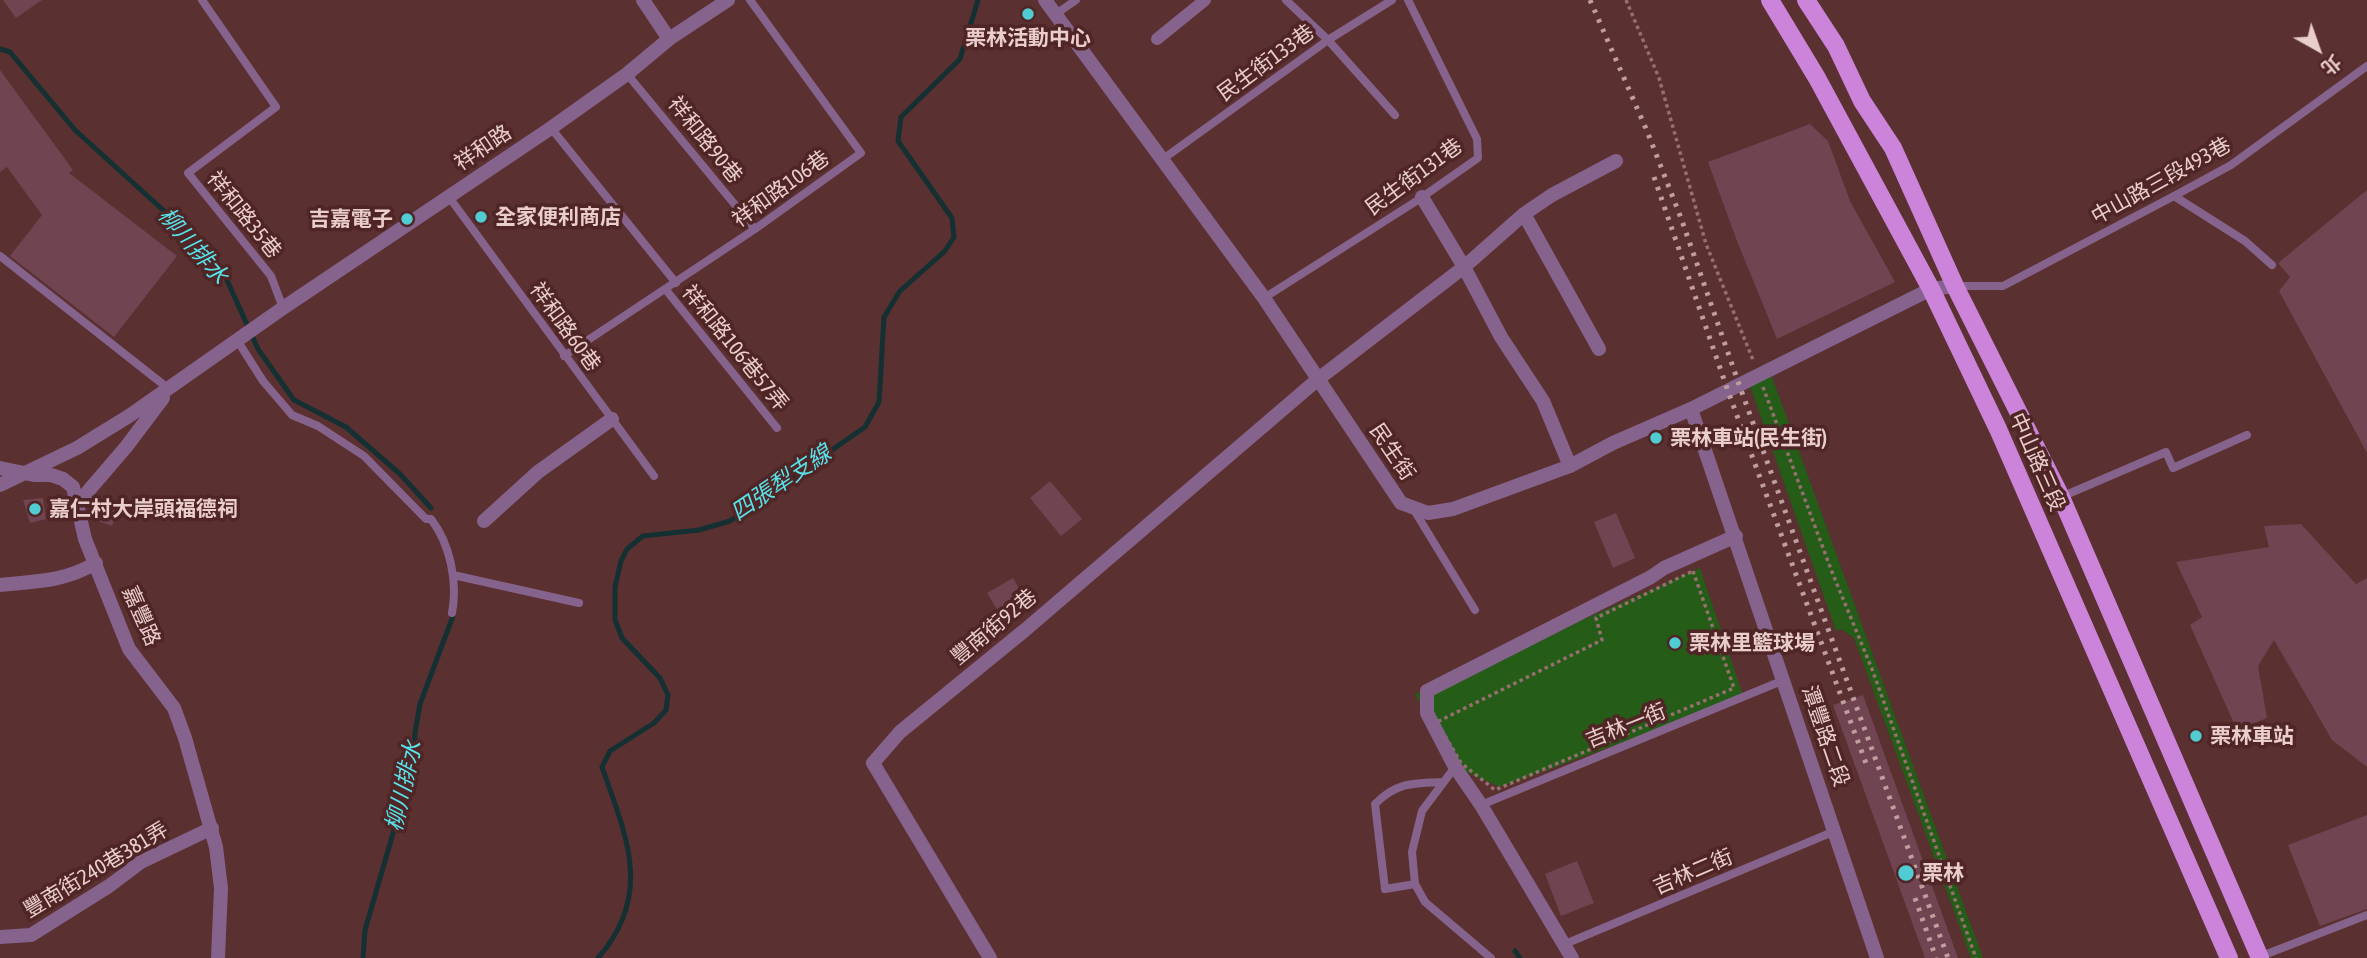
<!DOCTYPE html>
<meta charset="utf-8">
<style>
body{margin:0}
#map{position:relative;width:2367px;height:958px;overflow:hidden;background:#5b3030;font-family:"Asap Condensed","Noto Sans TC",sans-serif}
canvas{display:block}
.north{position:absolute;left:2283px;top:14px;width:70px;height:70px;-webkit-text-stroke:5px #4f2526;paint-order:stroke;rotate:140deg;font-size:19px;font-weight:700;line-height:28px;text-align:center;color:#eacecc}
.north::after{content:'';display:block;margin:auto;width:24px;height:32px;background:#eacecc;clip-path:polygon(50% 0,100% 100%,50% 72%,0 100%)}
</style>
<div id="map">
<canvas width="2367" height="958"></canvas>
<div class="north">北</div>
</div>
<script>
const ctx = document.querySelector('canvas').getContext('2d');
ctx.lineJoin = 'round';
function paint(path, color) {
  ctx.fillStyle = color;
  ctx.fill(path, 'evenodd');
}
function trace(path, color, width, dash) {
  ctx.strokeStyle = color;
  ctx.lineWidth = width;
  ctx.lineCap = dash ? 'butt' : 'round';
  ctx.setLineDash(dash || []);
  ctx.stroke(path);
}
function label(font, color, halo, rows, align = 'center') {
  ctx.font = font + ' "Asap Condensed","Noto Sans TC",sans-serif';
  ctx.lineWidth = 7;
  ctx.setLineDash([]);
  ctx.textBaseline = 'middle';
  ctx.strokeStyle = halo;
  ctx.fillStyle = color;
  for (const [text, x, y, turn = 0] of rows) {
    ctx.save();
    ctx.translate(x, y);
    ctx.rotate((+turn || 0) * Math.PI / 180);
    ctx.textAlign = isNaN(turn) ? turn : align;
    if (halo) ctx.strokeText(text, 0, 0);
    ctx.fillText(text, 0, 0);
    ctx.restore();
  }
}
const green = new Path2D(`
 M 1771,374 L 1983,958 L 1971,958 L 1854,638 L 1841,629 L 1836,631 L 1749,383 Z
 M 1700,568 L 1744,698 L 1500,787 L 1455,767 L 1415,694 Z`);
const stream = new Path2D(`
 M 0,49 L 10,52 L 75,130 L 163,210 L 226,278 L 258,349 L 294,400 L 346,427 L 400,474 L 431,508
 M 1515,951 L 1520,958
 M 363,958 L 365,930 L 414,761 L 415,733 L 420,704 L 453,616
 M 598,958 C 654,894 626,836 602,767 L 610,751 L 654,723 L 666,710 L 668,695 L 660,678 L 622,638 L 615,620 L 615,587 L 621,561 L 627,549 L 643,536 L 699,530 L 730,521 L 865,427 L 879,402 L 884,317 L 900,291 L 945,251 L 954,237 L 952,218 L 898,141 L 901,117 L 960,59 L 978,0`);
const building = new Path2D(`
 M 3,0 L 42,0 L 16,18 Z
 M 0,70 L 73,170 L 69,173 L 177,256 L 114,337 L 10,256 L 42,215 L 7,167 L 0,172 Z
 M 1810,124 L 1828,141 L 1850,201 L 1895,282 L 1777,339 L 1737,241 L 1708,162 Z
 M 2367,190 L 2367,453 L 2279,291 L 2290,277 L 2278,263 Z
 M 1050,481 L 1082,519 L 1061,536 L 1030,498 Z
 M 43,498 L 46,519 L 30,523 L 23,500 Z
 M 99,502 L 118,511 L 112,526 L 93,519 Z
 M 1616,513 L 1635,558 L 1613,568 L 1594,522 Z
 M 2301,524 L 2356,584 L 2367,578 L 2367,767 L 2332,740 L 2274,640 L 2258,666 L 2267,718 L 2237,730 L 2190,625 L 2202,617 L 2176,562 L 2269,547 L 2264,526 Z
 M 1013,578 L 1028,604 L 1003,619 L 987,593 Z
 M 1863,695 L 1958,958 L 1925,958 L 1833,705 Z
 M 2367,815 L 2367,909 L 2320,926 L 2288,845 Z
 M 1577,861 L 1594,903 L 1561,916 L 1545,874 Z`);
const path = new Path2D(`
 M 1626,0 L 1659,78 L 1706,244 L 1753,360
 M 1763,387 L 1832,572 L 1872,669 L 1976,958
 M 1693,571 L 1734,688 L 1495,790 L 1461,763 L 1437,722 L 1602,640 L 1596,618 Z`);
const service = new Path2D(`
 M 202,0 L 276,107 L 188,173 L 271,276 L 283,308
 M 1286,0 L 1328,40 L 1395,115
 M 1056,14 L 1076,0
 M 627,74 L 755,229
 M 551,128 L 676,283
 M 1163,159 L 1328,40 L 1392,0
 M 2174,196 L 2245,241 L 2272,265
 M 449,197 L 654,476
 M 0,256 L 169,389
 M 1955,286 L 2003,286 L 2174,196 L 2231,165 L 2367,66
 M 666,290 L 777,428
 M 1264,298 L 1418,200 L 1478,158 L 1477,139 L 1408,0
 M 237,340 L 263,381 L 292,415 L 318,426 L 364,456 L 426,519 L 431,519 C 450,544 458,581 452,613
 M 564,356 L 755,229 L 861,153 L 750,0
 M 2061,497 L 2166,452 L 2173,468 L 2247,435
 M 1414,510 L 1475,610
 M 453,575 L 579,603
 M 1455,767 L 1422,811 L 1412,852 L 1415,884 L 1425,902 L 1491,958
 M 1481,805 L 1784,680
 M 1415,884 L 1385,889 L 1375,804 C 1397,782 1414,783 1443,782
 M 1565,944 L 1835,831
 M 2259,957 L 2367,915`);
const pedestrian = new Path2D(`
 M 1157,39 L 1205,0`);
const minor = new Path2D(`
 M 643,0 L 669,39
 M 1045,0 L 1264,298 L 1401,503 L 1428,513 L 1453,509 L 1570,466 L 1613,443 L 1691,409 L 1931,289 L 1955,286
 M 1422,197 L 1464,267 L 1501,337 L 1543,401 L 1570,466
 M 1524,214 L 1599,349
 M 1691,409 L 1877,958
 M 484,521 L 538,472 L 612,419
 M 0,585 C 37,581 63,582 96,563
 M 0,937 L 31,935 L 109,886 L 141,862 L 212,828
 M 990,958 L 873,763 L 900,732 L 1025,630 L 1317,380 L 1464,267 L 1524,214 L 1552,195 L 1616,161
 M 1572,958 L 1481,805 L 1455,767 L 1427,713 L 1427,691 L 1651,577 L 1664,568 L 1736,536`);
const tertiary = new Path2D(`
 M 0,468 L 34,475 L 51,475 L 63,479 L 73,487 L 85,539 L 129,649 L 174,708 L 185,738 L 216,847 L 221,888 L 218,958
 M 0,485 L 77,448 L 129,416 L 283,308 L 551,128 L 627,74 L 669,39 L 728,0
 M 78,503 L 126,447 L 163,398`);
const primary = new Path2D(`
 M 1770,0 L 1817,78 L 1931,289 L 1998,429 L 2229,958
 M 1806,0 L 1836,46 L 1862,101 L 1893,148 L 1955,286 L 2061,497 L 2260,958`);
const rail = new Path2D(`
 M 1590,0 L 1647,131 L 1681,218 L 1741,390 L 1948,958
 M 1654,177 L 1729,394 L 1867,766
 M 1915,898 L 1936,958`);
const markers = [
 [1028,14,7,"#51ccd3"],
 [481,217,7,"#51ccd3"],
 [407,219,7,"#51ccd3"],
 [1656,438,7,"#51ccd3"],
 [35,509,7,"#51ccd3"],
 [1675,643,7,"#51ccd3"],
 [2196,736,7,"#51ccd3"],
 [1906,873,9,"#51ccd3"]
];
const poiNames = [
 ["栗林活動中心",1028,38,"center"],
 ["全家便利商店",495,217],
 ["吉嘉電子",393,219,"right"],
 ["栗林車站(民生街)",1670,438],
 ["嘉仁村大岸頭福德祠",49,509],
 ["栗林里籃球場",1689,643],
 ["栗林車站",2210,736],
 ["栗林",1922,873]
];
const streetNames = [
 ["民生街133巷",1266,63,-36],
 ["祥和路90巷",705,140,51],
 ["祥和路",483,148,-34],
 ["民生街131巷",1414,177,-36],
 ["中山路三段493巷",2161,181,-29],
 ["祥和路106巷",781,189,-36],
 ["祥和路35巷",244,215,51],
 ["祥和路60巷",565,327,54],
 ["祥和路106巷57弄",735,348,51],
 ["民生街",1392,452,56],
 ["中山路三段",2037,462,66],
 ["嘉豐路",141,616,66],
 ["豐南街92巷",994,627,-40],
 ["吉林一街",1626,726,-22],
 ["潭豐路二段",1825,736,71],
 ["豐南街240巷381弄",96,870,-31],
 ["吉林二街",1693,872,-23]
];
const waterNames = [
 ["柳川排水",193,246,49],
 ["四張犁支線",781,483,-34],
 ["柳川排水",404,786,-77]
];
paint(green, '#245c18');
trace(stream, '#153032', 5);
paint(building, '#704451');
trace(path, '#95706f', 3.5, [3.5, 3.5]);
trace(service, '#86638d', 8);
trace(pedestrian, '#86638d', 12);
trace(minor, '#86638d', 14);
trace(tertiary, '#86638d', 14);
trace(primary, '#cb84da', 18);
trace(rail, '#bf9e9d', 5, [3.5, 7]);
for (const [x, y, r, color] of markers) {
  const dot = new Path2D();
  dot.arc(x, y, r, 0, 2 * Math.PI);
  ctx.fillStyle = color;
  ctx.fill(dot);
  trace(dot, '#4f2526', 2.5);
}
label('bold 21px', '#eacecc', '#4f2526', poiNames, 'left');
label('21px', '#eacecc', '#4f2526', streetNames);
label('italic 23px', '#58e2ea', '#4f2526', waterNames);
</script>
